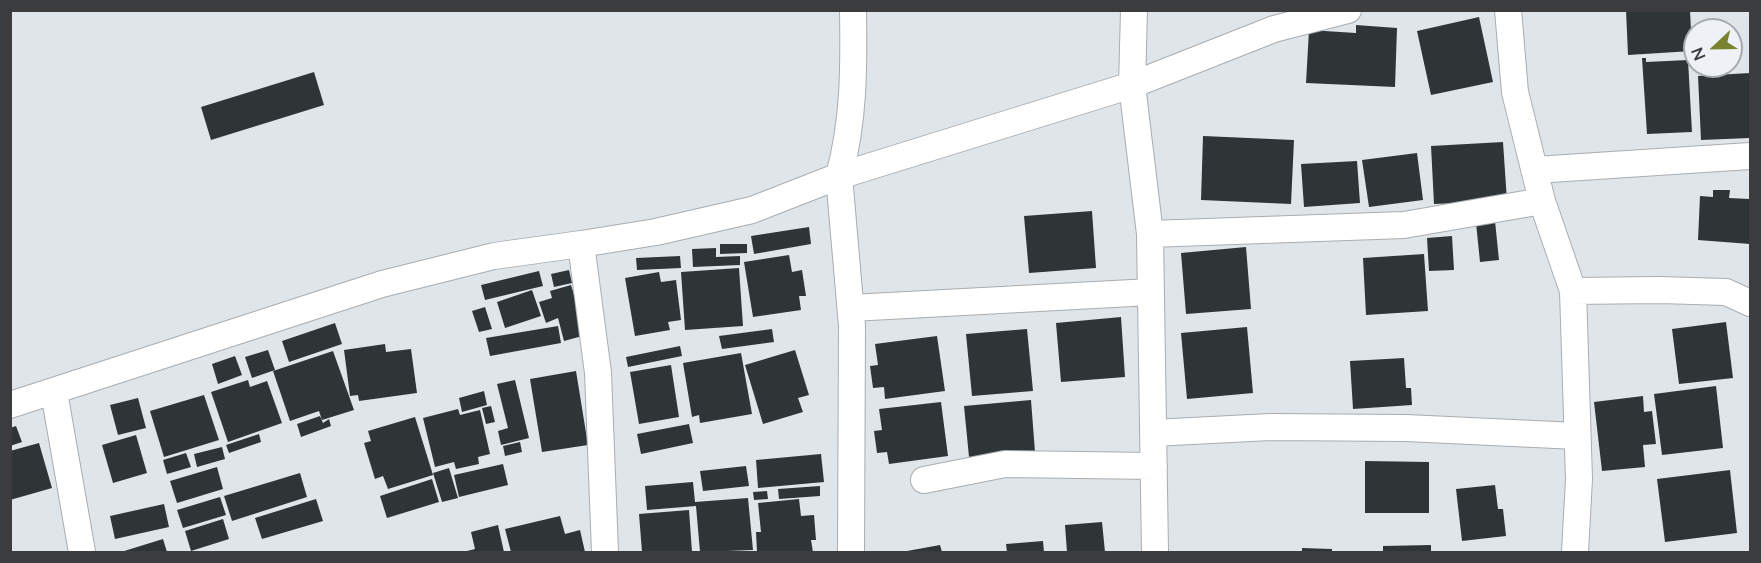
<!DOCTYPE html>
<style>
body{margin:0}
#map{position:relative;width:1761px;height:563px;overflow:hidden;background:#e0e5ea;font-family:Lato,sans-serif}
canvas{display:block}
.frame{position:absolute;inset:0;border:12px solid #3a3c3e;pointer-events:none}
.north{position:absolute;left:1683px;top:18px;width:60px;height:60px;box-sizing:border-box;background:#eef2f7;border:2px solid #a6a9ad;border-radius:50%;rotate:248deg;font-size:16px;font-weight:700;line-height:24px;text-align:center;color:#3a3c3e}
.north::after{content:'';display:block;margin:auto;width:21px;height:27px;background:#788330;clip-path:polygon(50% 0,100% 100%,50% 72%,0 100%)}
</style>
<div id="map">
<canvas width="1761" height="563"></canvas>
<div class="frame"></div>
<div class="north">N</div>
</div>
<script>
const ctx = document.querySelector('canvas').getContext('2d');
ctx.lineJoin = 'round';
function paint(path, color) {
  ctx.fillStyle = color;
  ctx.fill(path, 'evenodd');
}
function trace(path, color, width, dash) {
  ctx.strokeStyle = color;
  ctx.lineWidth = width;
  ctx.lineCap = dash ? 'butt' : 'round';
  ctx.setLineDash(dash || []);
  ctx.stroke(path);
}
const building = new Path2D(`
 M 1626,10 L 1690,10 L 1692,51 L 1628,55 Z
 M 1479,17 L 1493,82 L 1431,95 L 1417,31 Z
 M 1356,25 L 1397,28 L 1395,87 L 1306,83 L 1309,30 L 1356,33 Z
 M 1642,58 L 1646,58 L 1646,62 L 1688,60 L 1692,132 L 1647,134 Z
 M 314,72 L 324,105 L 211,140 L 201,107 Z
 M 1750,73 L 1750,138 L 1701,140 L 1698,76 Z
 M 1203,136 L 1294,140 L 1291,204 L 1201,200 Z
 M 1503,142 L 1507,201 L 1434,204 L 1431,146 Z
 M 1417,153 L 1423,200 L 1369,207 L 1362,160 Z
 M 1357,161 L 1360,203 L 1304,207 L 1301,164 Z
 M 1713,190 L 1730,190 L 1729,198 L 1750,199 L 1750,244 L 1698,240 L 1700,196 L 1713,197 Z
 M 1092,211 L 1096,268 L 1029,273 L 1024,216 Z
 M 1495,221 L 1499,260 L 1480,262 L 1476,223 Z
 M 809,227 L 811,244 L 754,254 L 751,236 Z
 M 1452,236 L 1454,270 L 1429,271 L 1427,238 Z
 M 720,244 L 747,244 L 747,253 L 720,254 Z
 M 1246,247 L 1251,309 L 1186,314 L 1181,253 Z
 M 716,248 L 716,257 L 740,256 L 740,265 L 693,267 L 692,249 Z
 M 1424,254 L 1428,311 L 1366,315 L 1363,258 Z
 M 789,255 L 792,272 L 802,270 L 806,296 L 799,296 L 801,310 L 753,317 L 744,262 Z
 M 680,256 L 681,268 L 637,270 L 636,258 Z
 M 739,268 L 743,326 L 685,330 L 681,272 Z
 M 569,270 L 572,283 L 554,287 L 551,274 Z
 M 539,271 L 543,286 L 485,300 L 481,285 Z
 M 659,272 L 661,282 L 676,280 L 681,320 L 668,322 L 670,330 L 635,336 L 625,278 Z
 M 571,285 L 586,335 L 564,341 L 558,318 L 546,323 L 539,302 L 552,298 L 550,291 Z
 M 532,290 L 541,316 L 505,328 L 497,302 Z
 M 485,307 L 492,329 L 479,332 L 472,311 Z
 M 1121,317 L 1125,377 L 1061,382 L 1056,323 Z
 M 1726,322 L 1733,378 L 1679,384 L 1672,329 Z
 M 335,323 L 342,344 L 289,362 L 282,341 Z
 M 558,326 L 561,343 L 490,356 L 486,338 Z
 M 1247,327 L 1253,393 L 1187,399 L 1181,333 Z
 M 772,329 L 774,342 L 722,349 L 719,336 Z
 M 1027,329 L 1033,391 L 972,396 L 966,334 Z
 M 937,336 L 945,391 L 885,399 L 884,387 L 873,388 L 870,366 L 878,365 L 875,344 Z
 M 385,344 L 386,352 L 411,349 L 417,393 L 359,401 L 358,395 L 350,396 L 344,350 Z
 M 680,346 L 682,356 L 628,367 L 626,357 Z
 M 268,350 L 275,370 L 252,378 L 245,357 Z
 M 795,350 L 809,395 L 798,398 L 803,412 L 763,424 L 745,365 Z
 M 333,351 L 354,410 L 322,420 L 319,411 L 290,421 L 273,371 Z
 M 741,353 L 752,414 L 700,423 L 699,415 L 692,417 L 683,363 Z
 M 235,356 L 242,375 L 218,384 L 212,364 Z
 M 1404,358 L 1406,388 L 1411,388 L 1412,405 L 1353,409 L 1350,361 Z
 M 671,365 L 679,417 L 639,424 L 630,372 Z
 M 576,371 L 588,445 L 542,452 L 530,379 Z
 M 248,380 L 250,387 L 267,381 L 282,423 L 228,442 L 211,392 Z
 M 515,380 L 529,438 L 501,445 L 498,431 L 508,428 L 497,384 Z
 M 1716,386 L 1723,448 L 1662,455 L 1654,394 Z
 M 484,391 L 487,405 L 462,412 L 459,398 Z
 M 204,395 L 219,440 L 164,457 L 150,411 Z
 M 1643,396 L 1644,412 L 1652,411 L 1656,444 L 1643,445 L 1645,467 L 1602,471 L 1594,402 Z
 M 138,398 L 146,428 L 118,435 L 110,405 Z
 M 1031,400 L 1035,452 L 969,457 L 964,406 Z
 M 941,402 L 948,456 L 889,464 L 887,452 L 877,453 L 874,431 L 882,430 L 879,409 Z
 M 491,406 L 495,422 L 486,424 L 482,408 Z
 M 458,409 L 460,415 L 480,410 L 490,454 L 478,457 L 479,464 L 456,469 L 454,462 L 435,467 L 423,418 Z
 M 320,416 L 323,423 L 329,419 L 331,426 L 301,437 L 297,424 Z
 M 415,417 L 433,475 L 388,489 L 383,476 L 375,479 L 364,443 L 371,441 L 368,431 Z
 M 689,424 L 693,443 L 641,454 L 637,434 Z
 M 16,426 L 22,442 L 10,446 L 10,428 Z
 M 259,434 L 261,442 L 229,453 L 226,445 Z
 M 136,435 L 147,473 L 113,483 L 102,445 Z
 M 520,442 L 522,452 L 505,456 L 503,446 Z
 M 39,443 L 52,488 L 10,500 L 10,451 Z
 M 222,447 L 225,459 L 197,467 L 194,454 Z
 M 186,453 L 191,467 L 167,474 L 163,460 Z
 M 821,454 L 824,482 L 758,488 L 756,460 Z
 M 1365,461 L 1429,462 L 1429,513 L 1365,513 Z
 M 503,464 L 508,485 L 459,497 L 454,475 Z
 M 746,466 L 749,486 L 703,491 L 700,471 Z
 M 217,467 L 223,489 L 177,503 L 170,481 Z
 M 449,468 L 458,498 L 442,502 L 433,473 Z
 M 1730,470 L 1737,533 L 1665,542 L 1657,479 Z
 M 300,473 L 307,497 L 232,521 L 224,496 Z
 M 432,479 L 439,502 L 387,518 L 380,496 Z
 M 693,482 L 695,502 L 748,498 L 753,550 L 700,552 L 696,506 L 647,510 L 645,486 Z
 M 1495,485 L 1498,509 L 1503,509 L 1506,536 L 1462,541 L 1456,489 Z
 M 820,486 L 820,496 L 779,499 L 778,489 Z
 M 767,491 L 768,499 L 754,500 L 753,492 Z
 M 220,497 L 226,515 L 183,528 L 177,510 Z
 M 316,499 L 323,521 L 262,539 L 255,518 Z
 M 799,499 L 801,516 L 814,515 L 816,540 L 811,540 L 813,552 L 757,552 L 756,532 L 761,532 L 758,503 Z
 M 164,504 L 169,527 L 115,539 L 110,516 Z
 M 689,510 L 692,552 L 642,552 L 639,514 Z
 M 560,516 L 565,534 L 580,530 L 585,552 L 511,552 L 505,529 Z
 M 223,519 L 229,539 L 191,551 L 185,531 Z
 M 1102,522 L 1105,552 L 1067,552 L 1065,525 Z
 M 498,525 L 504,552 L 463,552 L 475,549 L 471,532 Z
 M 163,539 L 167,552 L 121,552 Z
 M 1043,541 L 1044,552 L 1007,552 L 1006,544 Z
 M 940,545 L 942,552 L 907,552 L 907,551 Z
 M 1431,545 L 1431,552 L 1383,552 L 1383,546 Z
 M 1302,548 L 1332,549 L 1332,552 L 1302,552 Z`);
const street = new Path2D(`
 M 1134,10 L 1132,85 L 1150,234 L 1155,552
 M 1508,10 L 1515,92 L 1542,201 L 1573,291 L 1579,479 L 1575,552
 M 1535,170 L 1750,156
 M 1150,234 L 1404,225 L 1542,201
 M 1573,291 L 1660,290 L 1726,292 L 1750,303
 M 851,308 L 1151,292
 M 54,392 L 82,552
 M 10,405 L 382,284 L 494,256 L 581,244
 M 1153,433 L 1270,427 L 1406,428 L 1577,436
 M 924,480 L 1005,464 L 1154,466
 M 605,552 L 598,373 L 581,244 L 656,232 L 752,210 L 839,176 C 854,121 854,68 853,10
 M 851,552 L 852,326 L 839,176 L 1132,85 L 1274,29 L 1348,10`);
paint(building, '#2f3537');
trace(street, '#a8adb1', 28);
trace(street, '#fff', 26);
</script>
